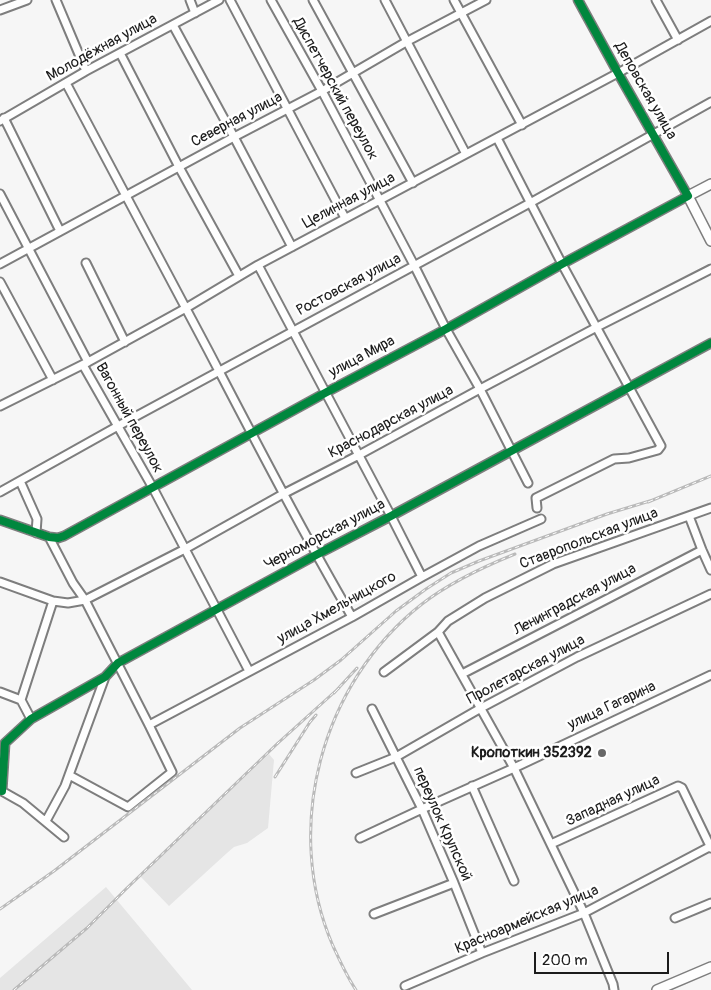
<!DOCTYPE html>
<meta charset="utf-8">
<style>
body{margin:0}
#map{position:relative;width:711px;height:990px;overflow:hidden;background:#f6f6f6;font-family:Pangolin,sans-serif}
canvas{display:block}
.scale{position:absolute;left:534px;top:952px;width:135px;height:22px;box-sizing:border-box;border:2px solid #1c1c1c;border-top:0;padding-left:6px;font-size:15px;line-height:18px;white-space:nowrap;color:#1c1c1c;-webkit-text-stroke:4px #fff;paint-order:stroke}
</style>
<div id="map">
<canvas width="711" height="990"></canvas>
<div class="scale">200 m</div>
</div>
<script>
const ctx = document.querySelector('canvas').getContext('2d');
ctx.lineJoin = 'round';
function paint(path, color) {
  ctx.fillStyle = color;
  ctx.fill(path, 'evenodd');
}
function trace(path, color, width, dash) {
  ctx.strokeStyle = color;
  ctx.lineWidth = width;
  ctx.lineCap = dash ? 'butt' : 'round';
  ctx.setLineDash(dash || []);
  ctx.stroke(path);
}
function label(font, color, halo, rows, align = 'center') {
  ctx.font = font + ' Pangolin,sans-serif';
  ctx.lineWidth = 5;
  ctx.setLineDash([]);
  ctx.textBaseline = 'middle';
  ctx.strokeStyle = halo;
  ctx.fillStyle = color;
  for (const [text, x, y, turn = 0] of rows) {
    ctx.save();
    ctx.translate(x, y);
    ctx.rotate((+turn || 0) * Math.PI / 180);
    ctx.textAlign = isNaN(turn) ? turn : align;
    if (halo) ctx.strokeText(text, 0, 0);
    ctx.fillText(text, 0, 0);
    ctx.restore();
  }
}
const built = new Path2D(`
 M 269,754 L 274,760 L 268,828 L 247,843 L 234,847 L 227,853 L 169,906 L 140,876 Z
 M 106,887 L 192,990 L 0,990 L 0,978 Z`);
const minor = new Path2D(`
 M 56,0 L 86,71
 M 190,0 L 195,13
 M 230,0 L 345,218
 M 271,0 L 322,91 L 414,265 L 446,329 L 480,389 L 528,483
 M 313,0 L 413,183
 M 385,0 L 466,154
 M 454,0 L 522,125
 M 656,0 L 678,40
 M 0,10 L 27,0
 M 173,25 L 234,137 L 292,247
 M 120,53 L 179,167 L 239,276
 M 66,83 C 113,172 161,261 208,350 C 255,440 301,529 352,617
 M 4,118 L 60,231
 M 0,121 L 86,71 L 219,0
 M 497,138 L 562,264 L 661,446 L 658,450 L 629,458 L 614,459 L 536,498 L 537,508
 M 0,194 L 88,362
 M 86,263 L 125,342
 M 0,264 L 234,137 L 322,91 L 406,42 L 486,0
 M 258,265 L 391,516 L 422,577
 M 0,282 L 53,380
 M 83,365 L 153,488 L 249,671
 M 0,406 L 88,362 L 186,308 L 258,265 L 618,73 L 711,21
 M 20,481 L 37,519 L 36,533
 M 0,492 L 118,426 L 530,203 L 711,102
 M 689,516 L 702,550 L 711,570
 M 0,520 L 49,537 L 58,538 L 64,536 L 325,393 L 446,329 L 562,264 L 688,196 L 618,73 L 578,0
 M 49,537 L 73,583 L 85,600 L 149,725 L 172,772 L 128,807 L 69,775
 M 0,582 L 53,601 L 68,603 L 85,600 L 185,549 L 283,494 L 359,455 L 480,389 L 597,327 L 711,269
 M 438,632 L 514,768 L 584,913 L 613,984 L 614,990
 M 384,672 L 438,632 L 448,621 L 485,598 L 553,564 L 711,508
 M 462,674 L 702,550
 M 0,692 L 21,700 L 31,719
 M 21,700 L 53,601
 M 372,709 L 422,809 L 454,883 L 482,953
 M 149,725 L 352,617 L 422,577 L 479,546 L 541,519
 M 356,773 L 396,757 L 481,708 L 577,657 L 711,594
 M 472,786 L 514,881
 M 0,790 L 23,803 L 64,837
 M 2,791 L 5,743 L 31,719 L 105,677 L 118,663 L 316,555 L 391,516 L 711,343
 M 46,821 L 65,786 L 69,775 L 105,677
 M 360,838 L 422,809 L 514,768 L 711,675
 M 551,844 L 678,786 L 682,788 L 711,848
 M 374,914 L 454,883
 M 675,918 L 711,903
 M 405,986 L 482,953 L 584,913 L 711,846`);
const major = new Path2D(`
 M 711,184 L 688,196 L 711,241
 M 657,990 L 711,967`);
const rail = new Path2D(`
 M 648,502 L 711,476
 M 334,693 L 357,668
 M 275,777 L 310,722 L 316,715
 M 0,909 L 54,871 L 240,728 L 314,680 L 341,660 L 396,611 L 426,589 L 451,573 L 479,561 L 607,514 L 653,500
 M 14,990 L 87,928 L 126,889 L 278,743 L 339,688
 M 356,990 C 347,977 340,961 333,946 C 282,828 321,683 422,604 C 449,583 483,567 515,554`);
const cycleway = new Path2D(`
 M 0,520 L 49,537 L 58,538 L 64,536 L 325,393 L 446,329 L 562,264 L 688,196 L 618,73 L 578,0
 M 2,791 L 5,743 L 31,719 L 105,677 L 118,663 L 316,555 L 391,516 L 711,343`);
const markers = [
 [602,753,5,"#686868"]
];
const streetNames = [
 ["Молодёжная улица",102,48,-29],
 ["Диспетчерский переулок",335,89,61],
 ["Деповская улица",645,91,60],
 ["Северная улица",237,120,-28],
 ["Целинная улица",349,201,-28],
 ["Ростовская улица",349,285,-28],
 ["улица Мира",362,357,-28],
 ["Вагонный переулок",129,418,61],
 ["Краснодарская улица",391,422,-28],
 ["Черноморская улица",325,535,-28],
 ["Ставропольская улица",589,539,-21],
 ["Ленинградская улица",575,600,-28],
 ["улица Хмельницкого",337,608,-29],
 ["Пролетарская улица",526,670,-28],
 ["улица Гагарина",612,706,-25],
 ["Западная улица",613,801,-25],
 ["переулок Крупской",442,824,66],
 ["Красноармейская улица",527,920,-23]
];
const poiNames = [
 ["Кропоткин 352392",592,753]
];
paint(built, '#e5e5e5');
trace(minor, '#7e7e7e', 11);
trace(major, '#7e7e7e', 12);
trace(minor, '#fefefe', 7);
trace(major, '#fefefe', 9);
trace(rail, '#bababa', 3);
trace(rail, '#fff', 1, [4]);
trace(cycleway, '#00873e', 8);
for (const [x, y, r, color] of markers) {
  const dot = new Path2D();
  dot.arc(x, y, r, 0, 2 * Math.PI);
  ctx.fillStyle = color;
  ctx.fill(dot);
  trace(dot, '#fff', 2);
}
label('15px', '#1c1c1c', '#fff', streetNames);
label('bold 15px', '#1c1c1c', '#fff', poiNames, 'right');
</script>
